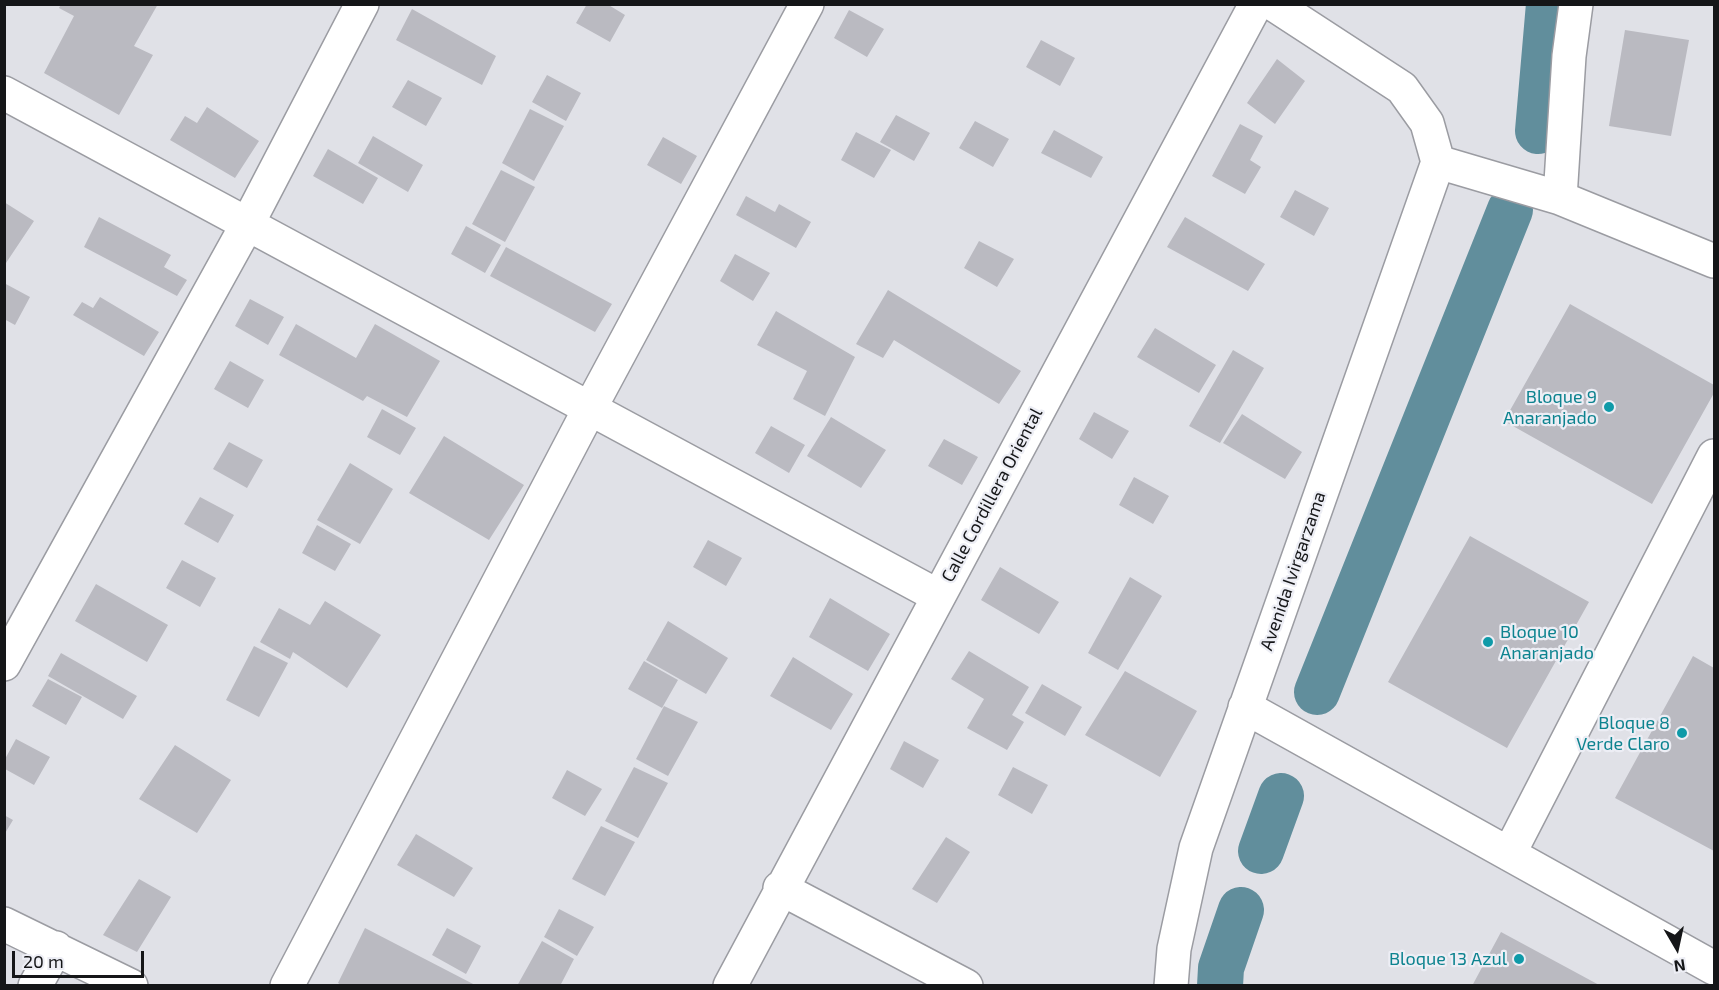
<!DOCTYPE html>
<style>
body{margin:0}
#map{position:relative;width:1719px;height:990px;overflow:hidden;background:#e0e1e7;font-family:"Exo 2",sans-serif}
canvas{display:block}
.frame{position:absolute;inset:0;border:6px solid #151618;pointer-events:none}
.north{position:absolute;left:1647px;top:918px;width:60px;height:60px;-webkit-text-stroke:4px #edeef5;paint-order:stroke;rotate:171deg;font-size:16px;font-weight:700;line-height:24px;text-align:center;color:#151618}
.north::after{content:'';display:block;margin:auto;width:21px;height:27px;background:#151618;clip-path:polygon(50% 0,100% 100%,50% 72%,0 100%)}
.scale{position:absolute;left:12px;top:951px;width:132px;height:27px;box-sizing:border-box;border:3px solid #151618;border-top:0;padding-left:8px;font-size:18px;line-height:21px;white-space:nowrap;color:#151618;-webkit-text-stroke:4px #edeef5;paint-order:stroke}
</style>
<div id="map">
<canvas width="1719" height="990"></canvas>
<div class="frame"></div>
<div class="north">N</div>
<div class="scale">20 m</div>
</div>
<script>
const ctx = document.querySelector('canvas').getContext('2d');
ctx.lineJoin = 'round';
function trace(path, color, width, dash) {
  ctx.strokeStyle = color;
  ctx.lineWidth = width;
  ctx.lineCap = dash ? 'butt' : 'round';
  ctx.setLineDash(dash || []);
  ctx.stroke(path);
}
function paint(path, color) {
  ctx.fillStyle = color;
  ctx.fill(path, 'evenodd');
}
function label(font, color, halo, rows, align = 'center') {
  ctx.font = font + ' "Exo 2",sans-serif';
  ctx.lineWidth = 4.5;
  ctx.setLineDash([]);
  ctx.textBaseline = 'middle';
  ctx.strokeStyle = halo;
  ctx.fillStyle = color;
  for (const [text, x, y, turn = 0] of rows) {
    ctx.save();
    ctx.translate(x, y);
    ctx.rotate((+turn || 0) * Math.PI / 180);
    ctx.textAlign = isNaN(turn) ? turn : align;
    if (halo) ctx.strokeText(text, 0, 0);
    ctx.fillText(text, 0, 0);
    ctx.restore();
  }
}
const canal = new Path2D(`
 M 1538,131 L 1549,4
 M 1317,692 L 1510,210
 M 1261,851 L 1281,796
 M 1220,986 L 1221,968 L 1241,910`);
const building = new Path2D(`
 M 61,4 L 158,4 L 134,46 L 153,55 L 119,115 L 44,73 L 74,16 L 59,8 Z
 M 587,4 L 607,4 L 625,15 L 610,42 L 576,23 Z
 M 412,9 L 496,56 L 482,85 L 396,40 Z
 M 849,10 L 884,29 L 867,57 L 834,38 Z
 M 1625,30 L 1689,40 L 1671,136 L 1609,126 Z
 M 1041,40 L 1075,58 L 1060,86 L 1026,67 Z
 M 1277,59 L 1305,81 L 1275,124 L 1247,103 Z
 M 547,75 L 581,93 L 566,121 L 532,102 Z
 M 408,80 L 442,98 L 426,126 L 392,107 Z
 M 207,107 L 259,141 L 235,178 L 170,140 L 185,116 L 197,123 Z
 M 530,109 L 564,126 L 534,181 L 502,163 Z
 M 896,115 L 930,133 L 914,161 L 880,142 Z
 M 975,121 L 1009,139 L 993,167 L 959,148 Z
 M 1240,124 L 1263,136 L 1250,160 L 1261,167 L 1245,194 L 1212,176 Z
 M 1054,130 L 1103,157 L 1091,178 L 1041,153 Z
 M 856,132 L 891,150 L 874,178 L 841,160 Z
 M 373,136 L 423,165 L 408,192 L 358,163 Z
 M 663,137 L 697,156 L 681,184 L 647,165 Z
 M 328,149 L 378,178 L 363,204 L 313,176 Z
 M 501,170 L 535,187 L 505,242 L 472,224 Z
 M 1295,190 L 1329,208 L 1314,236 L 1280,217 Z
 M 746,196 L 775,212 L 779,204 L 811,222 L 796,248 L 736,215 Z
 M 4,202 L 34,221 L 4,266 Z
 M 99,217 L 171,255 L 164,267 L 187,280 L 177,296 L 84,247 Z
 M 1185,217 L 1265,264 L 1248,291 L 1167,247 Z
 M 466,226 L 501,245 L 485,273 L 451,254 Z
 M 979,241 L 1014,259 L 997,287 L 964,268 Z
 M 506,247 L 612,304 L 595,332 L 490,276 Z
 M 735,254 L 770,273 L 753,301 L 720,281 Z
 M 4,283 L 30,297 L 15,325 L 4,319 Z
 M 888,290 L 1021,371 L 999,404 L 894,340 L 883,358 L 856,344 Z
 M 100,297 L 159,332 L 144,356 L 73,315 L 82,302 L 93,308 Z
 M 250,299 L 284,317 L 268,345 L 235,326 Z
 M 1570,304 L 1714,385 L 1714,393 L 1652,504 L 1504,421 Z
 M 776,311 L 855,357 L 825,416 L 793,399 L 807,371 L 757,345 Z
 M 296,324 L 356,358 L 375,324 L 440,361 L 407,417 L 367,396 L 363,401 L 279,355 Z
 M 1155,328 L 1216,365 L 1199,393 L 1137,357 Z
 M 1233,350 L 1264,368 L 1220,443 L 1189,426 Z
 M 230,361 L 264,380 L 248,408 L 214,389 Z
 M 382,409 L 416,428 L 400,455 L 367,437 Z
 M 1094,412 L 1129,431 L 1112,459 L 1079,439 Z
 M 1242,414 L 1302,452 L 1285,479 L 1223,443 Z
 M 831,417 L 886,450 L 861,488 L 807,456 Z
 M 771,426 L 805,445 L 789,473 L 755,453 Z
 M 444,436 L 524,485 L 489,540 L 409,493 Z
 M 944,439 L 978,457 L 962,485 L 928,466 Z
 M 229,442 L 263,460 L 247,488 L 213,469 Z
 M 350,463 L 393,489 L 360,544 L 317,520 Z
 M 1134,477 L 1169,496 L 1153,524 L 1119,505 Z
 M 200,497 L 234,515 L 218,543 L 184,524 Z
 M 317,525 L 351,544 L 335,571 L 302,553 Z
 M 1470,536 L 1589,602 L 1507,748 L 1388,682 Z
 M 708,540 L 742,558 L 726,586 L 693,567 Z
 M 182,560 L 216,578 L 200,607 L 166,588 Z
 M 1000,567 L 1059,602 L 1039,634 L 981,600 Z
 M 1130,577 L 1162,596 L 1118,670 L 1088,653 Z
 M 96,584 L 168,625 L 147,662 L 75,621 Z
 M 830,598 L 890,634 L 868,671 L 809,637 Z
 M 325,601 L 381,635 L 347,688 L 293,652 L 290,659 L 260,642 L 279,608 L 310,625 Z
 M 668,621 L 728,658 L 706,694 L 646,660 Z
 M 254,646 L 288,663 L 259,717 L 226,700 Z
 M 969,651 L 1029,687 L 1012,715 L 1024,722 L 1007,750 L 967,728 L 984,699 L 951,679 Z
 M 61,653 L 137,696 L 123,719 L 48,676 Z
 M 1693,656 L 1714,668 L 1714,851 L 1615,798 Z
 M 793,657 L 853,694 L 831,730 L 770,696 Z
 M 644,661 L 678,680 L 662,708 L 628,689 Z
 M 1125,671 L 1197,711 L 1160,777 L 1085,735 Z
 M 48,679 L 82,697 L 66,725 L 32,706 Z
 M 1042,684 L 1082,707 L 1065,736 L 1025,713 Z
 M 664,706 L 698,722 L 668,776 L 636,759 Z
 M 16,739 L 50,757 L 34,785 L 5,769 L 5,759 Z
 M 904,741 L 939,760 L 923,788 L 890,769 Z
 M 175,745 L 231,780 L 197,833 L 139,799 Z
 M 634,767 L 668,783 L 638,838 L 605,821 Z
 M 1013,767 L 1048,785 L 1032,814 L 998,795 Z
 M 567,770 L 602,789 L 585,816 L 552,798 Z
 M 4,815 L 13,820 L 4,835 Z
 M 601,826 L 635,842 L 605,896 L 572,879 Z
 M 416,834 L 473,868 L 454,897 L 397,865 Z
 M 946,837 L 970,852 L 937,903 L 912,889 Z
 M 139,879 L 171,897 L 137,952 L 103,935 Z
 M 559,909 L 594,927 L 577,956 L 544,937 Z
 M 365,928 L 477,986 L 343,986 L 338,983 Z
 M 447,928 L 481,946 L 466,974 L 432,955 Z
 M 1501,932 L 1601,986 L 1472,986 Z
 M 542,941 L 574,959 L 560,986 L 517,986 Z`);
const minor = new Path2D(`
 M 1273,4 L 1402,88 L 1427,123 L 1438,162
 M 4,93 L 938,596
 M 1438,162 L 1560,198 L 1714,261
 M 1560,198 L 1569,56 L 1576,4
 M 4,664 L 248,223 L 362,4
 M 1245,707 L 1714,968
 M 1509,854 L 1714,456
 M 780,888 L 966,986
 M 4,924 L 131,986
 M 35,986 L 56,948
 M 287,986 L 590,408 L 807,4
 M 730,986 L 1256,4
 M 1171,986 L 1174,949 L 1196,848 L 1438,162`);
const markers = [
 [1609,407,6,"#0f9aa8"],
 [1488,642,6,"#0f9aa8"],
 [1682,733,6,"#0f9aa8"],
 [1519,959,6,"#0f9aa8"]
];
const cultureNames = [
 ["Bloque 9",1597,397],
 ["Anaranjado",1597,418],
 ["Bloque 10",1500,632,"left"],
 ["Anaranjado",1500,653,"left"],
 ["Bloque 8",1670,723],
 ["Verde Claro",1670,744],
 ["Bloque 13 Azul",1507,959]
];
const streetNames = [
 ["Calle Cordillera Oriental",992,495,-62],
 ["Avenida Ivirgarzama",1293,571,-71]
];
trace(canal, '#618e9c', 46);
paint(building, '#babac1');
trace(minor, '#9b9ca2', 36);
trace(minor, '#fff', 33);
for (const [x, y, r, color] of markers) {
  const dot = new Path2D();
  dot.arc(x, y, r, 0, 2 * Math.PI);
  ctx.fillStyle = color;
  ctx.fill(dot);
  trace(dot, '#edeef5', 2);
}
label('18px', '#0d838f', '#edeef5', cultureNames, 'right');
label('18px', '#151618', '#edeef5', streetNames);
</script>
